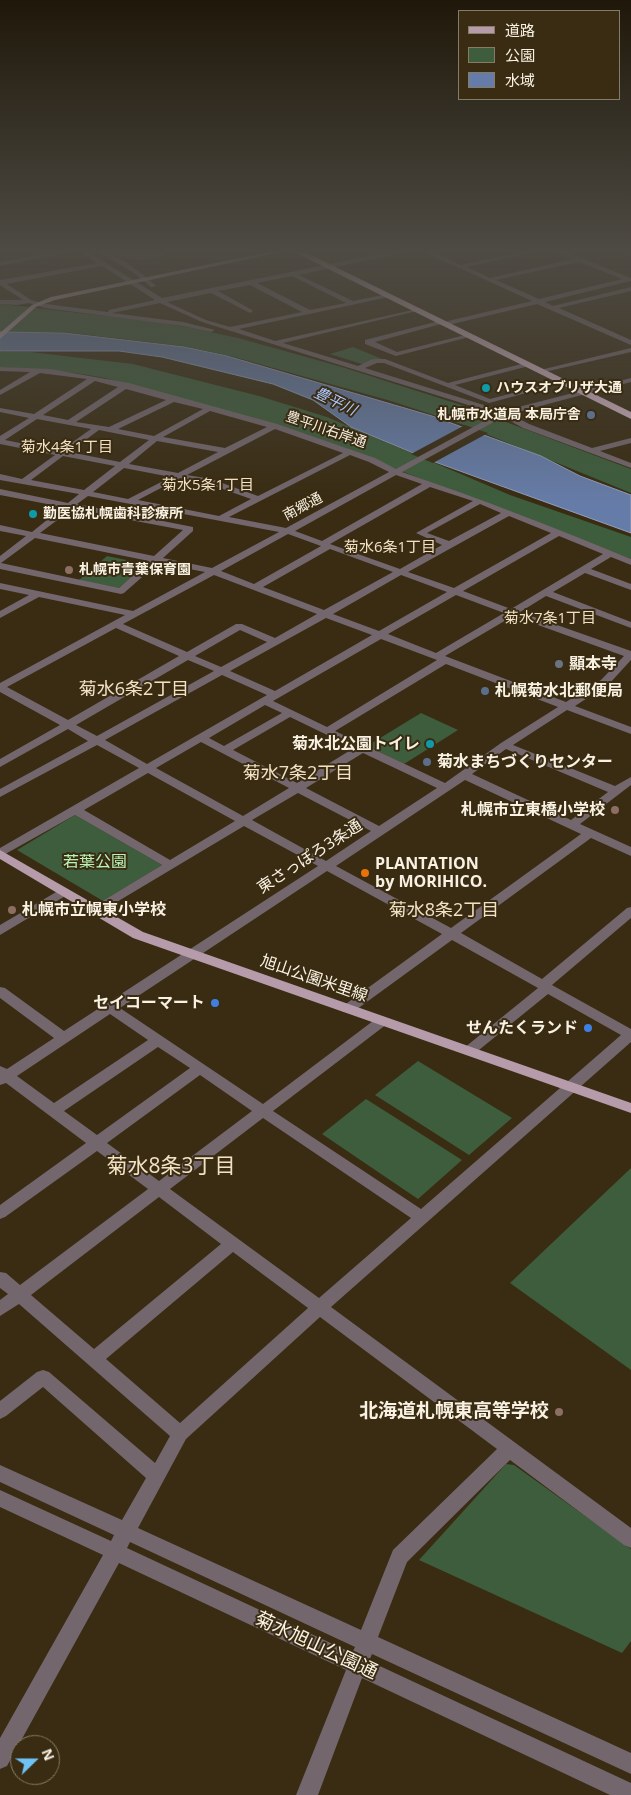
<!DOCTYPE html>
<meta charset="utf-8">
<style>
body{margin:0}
#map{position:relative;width:631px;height:1795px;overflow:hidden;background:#392c13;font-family:"Open Sans","Noto Sans JP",sans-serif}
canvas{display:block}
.legend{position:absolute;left:458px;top:10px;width:162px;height:90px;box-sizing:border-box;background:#392c13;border:1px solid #867b66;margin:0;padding:6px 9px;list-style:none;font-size:15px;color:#f9f1e2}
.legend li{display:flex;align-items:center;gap:10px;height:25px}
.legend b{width:25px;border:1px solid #867b66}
.north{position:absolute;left:10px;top:1735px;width:50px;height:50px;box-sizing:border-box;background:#392c13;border:1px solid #867b66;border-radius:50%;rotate:68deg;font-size:14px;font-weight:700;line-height:20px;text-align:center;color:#f9f1e2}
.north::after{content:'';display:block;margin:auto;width:18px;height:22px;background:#6fc2f4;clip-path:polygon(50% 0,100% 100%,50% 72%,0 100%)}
</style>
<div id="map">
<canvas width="631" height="1795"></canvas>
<ul class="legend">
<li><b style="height:6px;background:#b69cab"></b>道路</li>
<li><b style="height:14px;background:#3d5d3c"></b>公園</li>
<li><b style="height:14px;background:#667ca8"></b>水域</li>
</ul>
<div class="north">N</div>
</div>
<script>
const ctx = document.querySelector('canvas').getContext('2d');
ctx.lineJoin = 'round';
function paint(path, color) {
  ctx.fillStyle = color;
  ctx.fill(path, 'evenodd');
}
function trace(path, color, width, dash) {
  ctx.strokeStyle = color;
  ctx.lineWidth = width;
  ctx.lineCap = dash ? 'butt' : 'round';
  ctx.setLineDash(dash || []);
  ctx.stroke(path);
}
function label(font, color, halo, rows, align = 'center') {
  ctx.font = font + ' "Open Sans","Noto Sans JP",sans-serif';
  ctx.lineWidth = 4;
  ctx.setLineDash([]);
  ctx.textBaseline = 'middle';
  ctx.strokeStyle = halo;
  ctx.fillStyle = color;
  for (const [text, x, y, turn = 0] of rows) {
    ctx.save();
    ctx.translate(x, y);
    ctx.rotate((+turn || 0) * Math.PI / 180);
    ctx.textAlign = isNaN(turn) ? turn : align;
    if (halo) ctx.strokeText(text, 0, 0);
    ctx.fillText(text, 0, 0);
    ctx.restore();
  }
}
const green = new Path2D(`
 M 114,251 L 159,251 L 167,255 C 141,260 138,265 114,251 Z
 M 0,304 L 141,320 L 187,327 L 238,338 L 342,367 L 461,405 L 631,469 L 631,493 L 464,425 L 391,401 L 231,356 L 182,346 L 64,332 L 0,332 Z
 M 353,347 L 382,359 L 362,364 L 330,354 Z
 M 0,352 L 30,352 L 133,364 L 259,396 L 327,417 L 510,495 L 631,537 L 631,559 L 388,466 L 368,456 L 277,425 L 105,378 L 75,373 L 0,367 Z
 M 107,556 L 146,564 L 118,589 L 79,580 Z
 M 421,713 L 458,730 L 404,764 L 367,746 Z
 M 75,815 L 162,865 L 103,901 L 17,850 Z
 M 418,1061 L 512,1118 L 469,1155 L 375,1095 Z
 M 366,1099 L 462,1160 L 418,1199 L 322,1134 Z
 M 631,1168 L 631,1370 L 510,1283 Z
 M 506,1464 L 514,1465 L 631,1549 L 631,1641 L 622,1653 L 419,1560 Z`);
const water = new Path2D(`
 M 0,332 L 64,333 L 184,347 L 227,356 L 432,416 L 541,456 L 580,476 L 631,495 L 631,533 L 435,462 L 351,427 L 313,400 L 273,384 L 162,357 L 119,351 L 0,351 Z`);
const pier = new Path2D(`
 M 465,425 L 488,433 L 433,463 L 411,454 Z`);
const minor = new Path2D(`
 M 59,251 L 74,251 L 0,266 L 0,262 Z
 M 79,251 L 87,251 L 162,298 L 394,251 L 408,251 L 299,275 L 353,301 L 387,294 L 390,296 L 389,297 L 239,329 L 275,341 L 417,309 L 417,311 L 283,343 L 358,366 L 373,359 L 385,359 L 448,383 L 529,362 L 529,366 L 455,385 L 490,399 L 563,380 L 567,382 L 489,403 L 384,363 L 377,363 L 365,368 L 503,411 L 631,378 L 631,382 L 510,414 L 529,424 L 592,448 L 631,438 L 631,443 L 600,451 L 631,463 L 631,468 L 523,428 L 503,417 L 402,472 C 479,498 556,528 631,559 L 631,565 L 611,557 L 591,569 L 631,584 L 631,590 L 585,573 L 553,592 L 631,622 L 631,628 L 546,596 L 520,612 L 631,651 L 631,660 L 609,684 L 575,706 L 631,727 L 631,734 L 567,710 L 513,745 L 615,786 L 631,777 L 631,785 L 580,824 L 631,847 L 631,856 L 591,838 L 461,933 L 542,979 L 627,908 L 631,907 L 631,918 L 552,985 L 631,1029 L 631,1042 L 331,1307 L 631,1528 L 631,1548 L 624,1545 L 510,1460 L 407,1562 L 378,1637 L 631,1753 L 631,1774 L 372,1654 L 369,1661 L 631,1783 L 631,1795 L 610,1795 L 362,1678 L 318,1795 L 296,1795 L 346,1670 L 119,1563 L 7,1766 L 0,1769 L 0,1738 L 103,1555 L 0,1507 L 0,1490 L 111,1541 L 114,1535 L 0,1482 L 0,1465 L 122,1520 L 146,1478 L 43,1387 L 6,1416 L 0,1419 L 0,1401 L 37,1372 L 43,1370 L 49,1372 L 155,1463 L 170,1436 L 19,1304 L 0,1316 L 0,1300 L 8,1294 L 0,1288 L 0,1272 L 6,1273 L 20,1285 L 148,1189 L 97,1151 L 5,1217 L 0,1219 L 0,1205 L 86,1143 L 6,1083 L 0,1085 L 0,1066 L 7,1069 L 54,1038 L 0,998 L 0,987 L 5,988 L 64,1031 L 318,866 L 244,826 L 95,915 L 89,911 L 91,908 L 162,865 L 75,815 L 0,857 L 0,848 L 139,768 L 97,745 L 0,797 L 0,789 L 88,741 L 68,729 L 0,767 L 0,759 L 60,725 L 0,692 L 0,683 L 125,615 L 39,597 L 0,618 L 0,611 L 29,595 L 0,589 L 0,583 L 133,611 L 205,572 L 158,563 L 124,593 L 121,594 L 0,569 L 0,556 L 26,536 L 0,531 L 0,525 L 32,532 L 63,507 L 0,495 L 0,489 L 68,503 L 79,494 L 0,480 L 0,474 L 22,479 L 55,455 L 0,444 L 0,436 L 29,418 L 0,412 L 0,408 L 34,414 L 87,379 L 40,373 L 0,395 L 0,390 L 30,372 L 0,371 L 0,367 L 50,369 L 129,383 L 277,424 L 375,458 L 396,469 L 497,414 L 202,322 L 160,303 L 112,313 L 183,322 L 215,330 L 211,332 L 183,326 L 45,308 L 29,303 L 17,305 L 0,304 L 0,300 L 23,300 L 0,285 L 0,280 L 97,263 ZM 102,266 L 155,300 L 109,310 L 108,312 L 46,304 L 31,300 L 7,284 ZM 292,276 L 346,303 L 310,310 L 257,283 ZM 250,285 L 302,312 L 230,327 L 206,320 L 167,302 L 211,293 L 250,313 L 253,311 L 252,310 L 218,291 ZM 95,381 L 118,387 L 68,420 L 43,415 ZM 126,389 L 166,400 L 109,427 L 76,422 ZM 174,402 L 203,409 L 154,436 L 118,429 ZM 210,411 L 267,427 L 225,448 L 163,437 ZM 37,419 L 91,429 L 60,451 L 5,440 ZM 275,429 L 343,453 L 258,496 L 211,479 L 187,475 ZM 99,430 L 149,440 L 120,462 L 69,452 ZM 157,441 L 218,452 L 178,473 L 129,464 ZM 350,455 L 369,462 L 389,472 L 286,528 L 229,517 ZM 63,456 L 115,466 L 84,490 L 31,480 ZM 124,468 L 171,477 L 128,499 L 93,492 ZM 396,475 L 422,484 L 322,541 L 295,531 ZM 180,478 L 206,483 L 251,499 L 219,516 L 138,500 ZM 430,487 L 473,501 L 416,533 L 442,545 L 400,569 L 330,544 ZM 88,496 L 279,532 L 212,568 L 163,558 L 193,531 L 193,527 L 77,504 ZM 480,504 L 501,513 L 449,541 L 427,533 ZM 72,509 L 183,530 L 154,556 L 40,533 ZM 509,516 L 551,533 L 454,588 L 408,572 ZM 288,534 L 321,546 L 254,584 L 221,571 ZM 559,536 L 603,554 L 511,609 L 463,591 ZM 35,538 L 149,561 L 119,588 L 1,563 ZM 330,549 L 393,572 L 324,610 L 263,587 ZM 214,575 L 317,614 L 275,638 L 242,624 L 236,624 L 187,652 L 123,624 ZM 401,575 L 447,592 L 379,631 L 333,614 ZM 456,595 L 504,613 L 436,653 L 388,634 ZM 513,616 L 624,656 L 601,680 L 566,702 L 445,656 ZM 326,618 L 372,635 L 275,691 L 230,671 ZM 116,628 L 179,656 L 68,720 L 7,687 ZM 240,630 L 267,642 L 221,667 L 195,656 ZM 381,639 L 437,660 L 327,727 L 273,701 ZM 188,660 L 214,671 L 97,736 L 76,725 ZM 446,664 L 558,707 L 501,743 L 445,783 L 335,731 ZM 222,675 L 267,695 L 147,764 L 105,740 ZM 265,705 L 282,713 L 224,746 L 209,738 ZM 290,717 L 354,748 L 297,783 L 233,750 ZM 201,742 L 289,788 L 243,816 L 156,768 ZM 506,749 L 608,792 L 571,820 L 472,774 ZM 363,753 L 437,788 L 379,826 L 306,788 ZM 148,773 L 235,821 L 170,860 L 84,810 ZM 465,780 L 581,834 L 451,928 L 336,866 ZM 298,793 L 371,831 L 326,861 L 252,820 ZM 327,871 L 442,934 L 343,1006 L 341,1009 L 343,1012 L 353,1012 L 452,940 L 538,988 L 464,1048 L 462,1051 L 464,1054 L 474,1054 L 548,994 L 621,1035 L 421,1209 L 273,1111 L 387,1024 L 389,1021 L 387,1018 L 377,1018 L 263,1104 L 120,1008 ZM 110,1014 L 148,1040 L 54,1103 L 17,1076 ZM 158,1047 L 190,1068 L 97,1135 L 64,1111 ZM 200,1075 L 252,1111 L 159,1181 L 107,1143 ZM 263,1118 L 411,1218 L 319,1298 L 170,1189 ZM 159,1197 L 221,1244 L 94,1349 L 31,1295 ZM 233,1252 L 308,1308 L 180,1423 L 106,1359 ZM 320,1317 L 497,1449 L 393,1550 L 361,1630 L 138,1528 L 186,1439 ZM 130,1542 L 355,1647 L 352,1653 L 127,1548 Z
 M 97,251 C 114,251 144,274 156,286 L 151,287 L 134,273 Z
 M 422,251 L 431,251 L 461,265 L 525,251 L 538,251 L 467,267 L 490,278 L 573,259 L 555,251 L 564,251 L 631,278 L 631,281 L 545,302 L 553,306 L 631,287 L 631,291 L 559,308 L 631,340 L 631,345 L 537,304 L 444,326 L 441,324 L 375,342 L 397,352 L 469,334 L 473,336 L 396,356 L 365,344 L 365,340 L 439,321 L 444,322 L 532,301 ZM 579,262 L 622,279 L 539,299 L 496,280 Z
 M 631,348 L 631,352 L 540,373 L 536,371 Z
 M 63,888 L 69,892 L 67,895 L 0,935 L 0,925 Z`);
const major = new Path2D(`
 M 273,251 L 287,251 L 55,300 L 36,307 L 0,339 L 0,333 L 32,305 L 51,297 Z
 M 0,850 L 143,932 L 631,1103 L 631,1113 L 133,938 L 0,859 Z`);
const highway = new Path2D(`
 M 292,251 L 303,251 L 631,412 L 631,419 Z`);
const markers = [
 [486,388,5,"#0f9aa8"],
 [591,415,5,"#5c6f8a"],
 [33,514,5,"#0f9aa8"],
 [69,570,5,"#8d6e63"],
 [559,664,5,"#6b7280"],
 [485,691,5,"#5c6f8a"],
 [430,744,5,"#0f9aa8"],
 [427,762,5,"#5c6f8a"],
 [615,810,5,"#8d6e63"],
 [365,873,5,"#e8710a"],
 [12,910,5,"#8d6e63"],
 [215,1003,5,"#3f7fe0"],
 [588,1028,5,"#3f7fe0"],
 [559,1412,5,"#8d6e63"]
];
const farPoinames = [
 ["ハウスオブリザ大通",496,388],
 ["札幌市水道局 本局庁舎",581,415,"right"],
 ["勤医協札幌歯科診療所",43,514],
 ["札幌市青葉保育園",79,570]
];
const farStreetnames = [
 ["豊平川右岸通",326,430,19],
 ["南郷通",303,507,-28]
];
const farWaternames = [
 ["豊平川",335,402,26]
];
const farNeighbourhoodnames = [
 ["菊水4条1丁目",67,448],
 ["菊水5条1丁目",208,486],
 ["菊水6条1丁目",390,548],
 ["菊水7条1丁目",550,619]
];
const poiNames = [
 ["顯本寺",569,664],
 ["札幌菊水北郵便局",495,691],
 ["菊水北公園トイレ",420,744,"right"],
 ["菊水まちづくりセンター",437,762],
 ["札幌市立東橋小学校",605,810,"right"],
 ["PLANTATION",375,864],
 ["by MORIHICO.",375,882],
 ["札幌市立幌東小学校",22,910],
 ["セイコーマート",205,1003,"right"],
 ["せんたくランド",578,1028,"right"]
];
const streetNames = [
 ["東さっぽろ3条通",310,857,-33],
 ["旭山公園米里線",314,979,19]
];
const parkNames = [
 ["若葉公園",95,862]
];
const neighbourhoodNames = [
 ["菊水6条2丁目",134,690],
 ["菊水7条2丁目",298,774],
 ["菊水8条2丁目",444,911]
];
const nearPoinames = [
 ["北海道札幌東高等学校",549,1412]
];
const nearStreetnames = [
 ["菊水旭山公園通",316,1646,25]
];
const nearNeighbourhoodnames = [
 ["菊水8条3丁目",171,1167]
];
paint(green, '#3d5d3c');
paint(water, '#667ca8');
trace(water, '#929fb9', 1);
paint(pier, '#392c13');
paint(minor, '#73666d');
paint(major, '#b69cab');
paint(highway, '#d1b1c3');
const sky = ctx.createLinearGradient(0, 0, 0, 503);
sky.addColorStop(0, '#1f180a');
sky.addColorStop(0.5, '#4e4b44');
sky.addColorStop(1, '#4e4b4400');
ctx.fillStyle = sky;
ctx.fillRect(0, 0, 631, 503);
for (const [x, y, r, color] of markers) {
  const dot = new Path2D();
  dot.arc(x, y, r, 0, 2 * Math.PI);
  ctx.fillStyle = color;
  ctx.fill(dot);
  trace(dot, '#392c13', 2);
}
label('bold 14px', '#f9f1e2', '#392c13', farPoinames, 'left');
label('14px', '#f9f1e2', '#392c13', farStreetnames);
label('italic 15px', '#adc7fe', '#392c13', farWaternames);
label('15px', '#f2e1c3', '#392c13', farNeighbourhoodnames);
label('bold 16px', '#f9f1e2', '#392c13', poiNames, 'left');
label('16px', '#f9f1e2', '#392c13', streetNames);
label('16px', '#b9f4b6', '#392c13', parkNames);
label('18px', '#f2e1c3', '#392c13', neighbourhoodNames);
label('bold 19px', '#f9f1e2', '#392c13', nearPoinames, 'right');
label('19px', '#f9f1e2', '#392c13', nearStreetnames);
label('21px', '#f2e1c3', '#392c13', nearNeighbourhoodnames);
</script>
